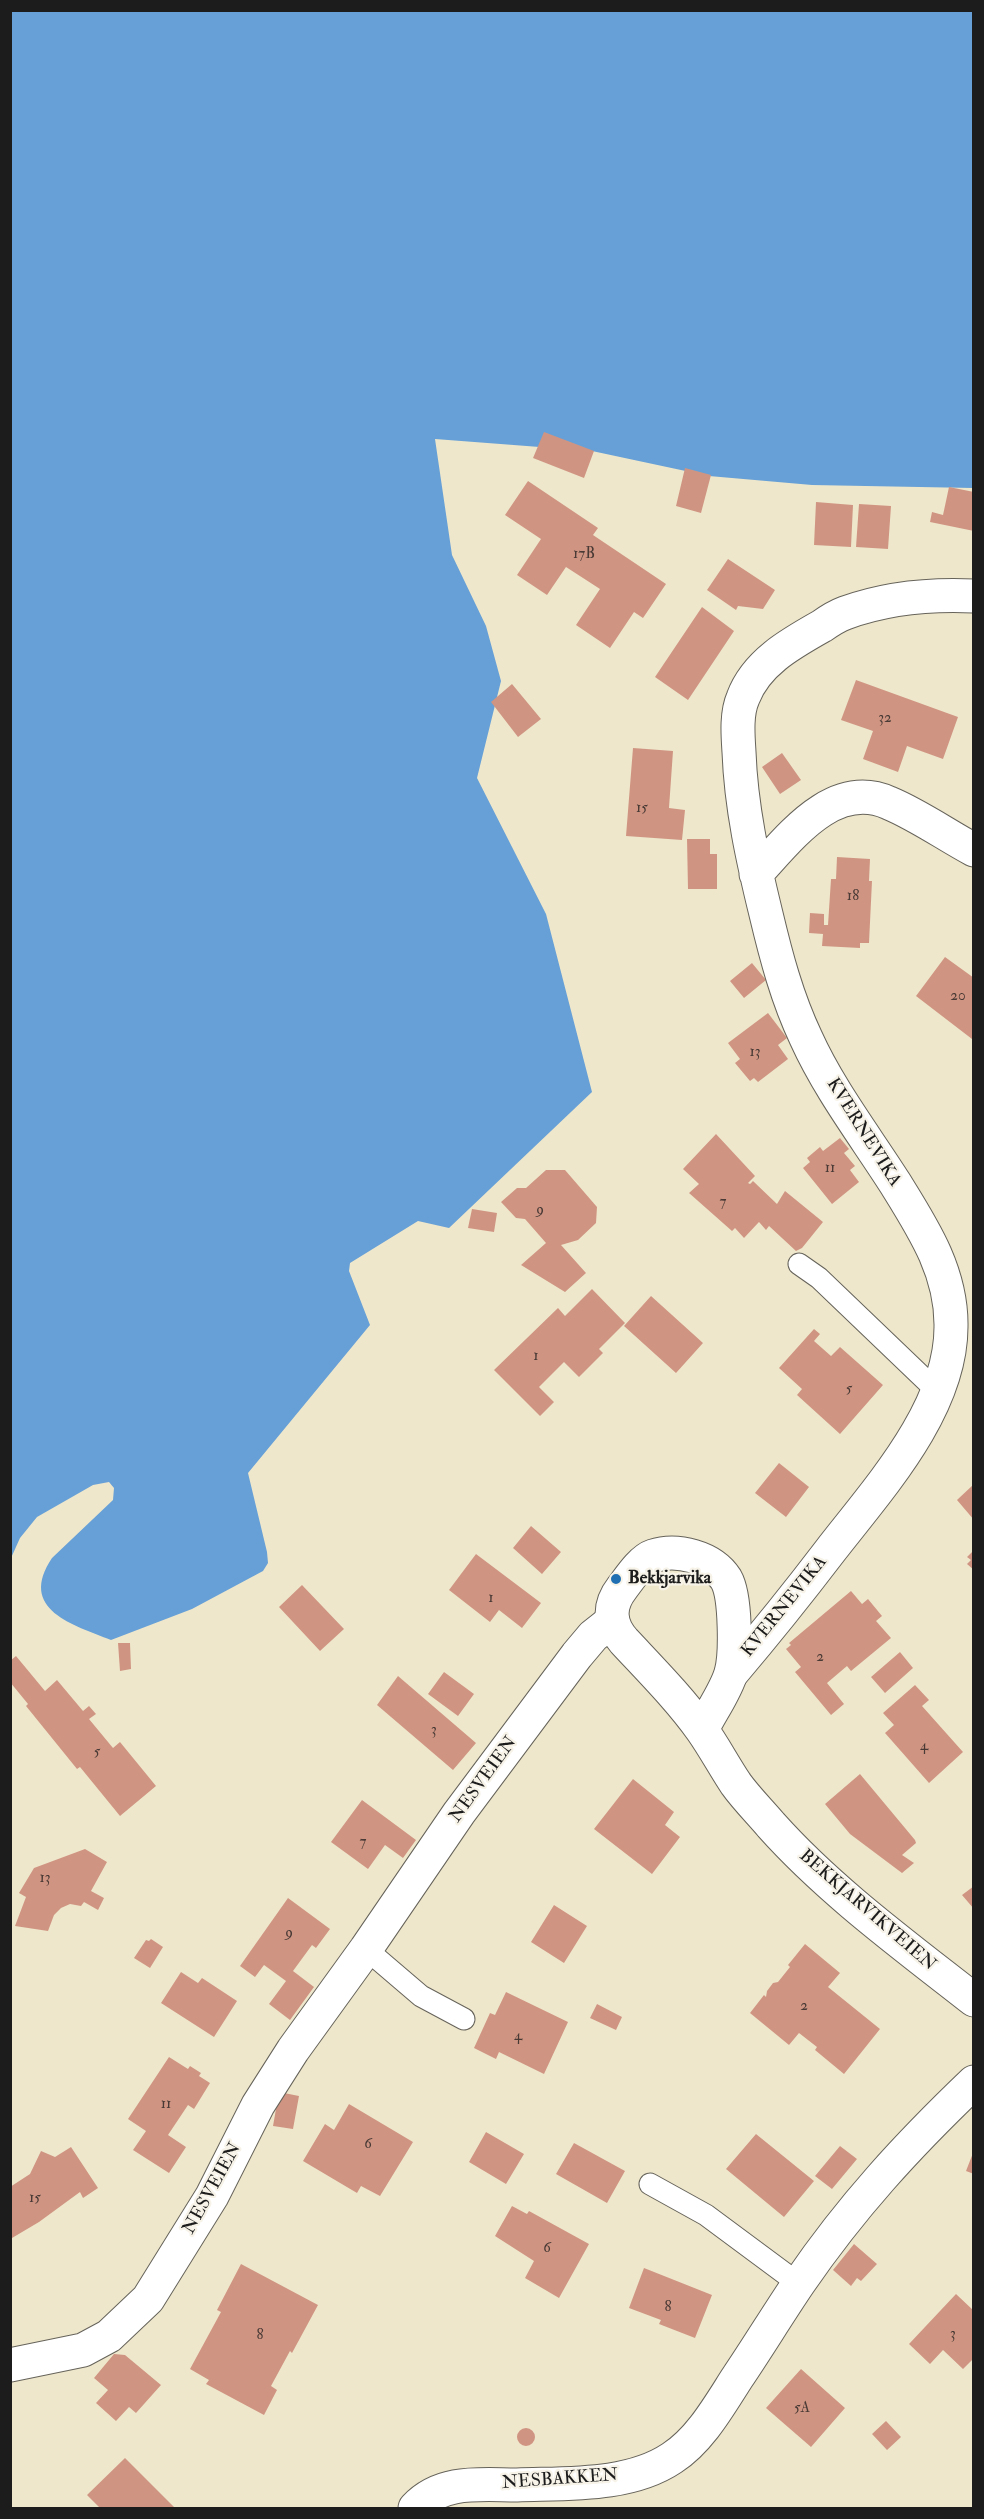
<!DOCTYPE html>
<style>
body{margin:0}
#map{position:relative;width:984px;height:2519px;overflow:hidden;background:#eee7cc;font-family:"IM FELL Double Pica",serif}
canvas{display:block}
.frame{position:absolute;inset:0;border:12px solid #1c1c1c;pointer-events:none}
</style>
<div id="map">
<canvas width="984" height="2519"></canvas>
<div class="frame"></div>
</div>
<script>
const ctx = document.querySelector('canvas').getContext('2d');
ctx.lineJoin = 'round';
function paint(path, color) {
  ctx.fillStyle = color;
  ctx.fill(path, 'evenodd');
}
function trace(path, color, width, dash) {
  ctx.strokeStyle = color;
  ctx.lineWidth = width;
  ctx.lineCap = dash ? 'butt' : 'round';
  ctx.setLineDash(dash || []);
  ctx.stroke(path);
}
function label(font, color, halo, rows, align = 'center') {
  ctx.font = font + ' "IM FELL Double Pica",serif';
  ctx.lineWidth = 4.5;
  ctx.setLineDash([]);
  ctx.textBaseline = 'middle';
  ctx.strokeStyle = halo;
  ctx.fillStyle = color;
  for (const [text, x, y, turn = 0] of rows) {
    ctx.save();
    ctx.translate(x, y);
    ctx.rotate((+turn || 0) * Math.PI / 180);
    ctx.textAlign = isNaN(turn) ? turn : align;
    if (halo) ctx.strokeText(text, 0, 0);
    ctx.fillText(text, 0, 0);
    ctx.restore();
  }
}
const water = new Path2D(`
 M 11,11 L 973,11 L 973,488 L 812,485 L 709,476 L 592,451 L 435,439 L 452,555 L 486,626 L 501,681 L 477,778 L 546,914 L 592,1092 L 449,1228 L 418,1221 L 350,1263 L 349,1271 L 370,1325 L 248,1473 L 267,1552 L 268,1563 L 263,1571 L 192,1609 L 111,1640 C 74,1625 17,1610 52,1558 L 113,1500 L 114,1488 L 109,1482 L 93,1485 L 37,1517 L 20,1538 L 11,1558 Z`);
const building = new Path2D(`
 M 544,432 L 594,451 L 584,478 L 533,458 Z
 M 685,468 L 711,475 L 701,513 L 676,506 Z
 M 528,481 L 598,528 L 593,535 L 666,584 L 643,618 L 634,612 L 610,648 L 576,625 L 600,589 L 566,567 L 547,595 L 517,575 L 541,539 L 505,515 Z
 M 949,487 L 974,492 L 974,531 L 930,522 L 932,512 L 943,515 Z
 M 816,502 L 853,505 L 851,547 L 814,545 Z
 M 859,504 L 891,506 L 888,549 L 856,547 Z
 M 728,559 L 775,590 L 763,609 L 738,606 L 736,610 L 707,590 Z
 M 702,607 L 734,631 L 688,700 L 655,677 Z
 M 856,680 L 958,717 L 943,759 L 907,746 L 898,772 L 863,759 L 873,731 L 841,720 Z
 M 512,684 L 541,719 L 518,737 L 491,702 Z
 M 633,748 L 673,751 L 669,808 L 685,810 L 682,840 L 626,836 Z
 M 782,753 L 801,780 L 780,794 L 762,767 Z
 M 687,839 L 710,839 L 710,854 L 717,854 L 717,889 L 688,889 Z
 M 837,857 L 870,859 L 869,881 L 872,881 L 869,943 L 860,943 L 860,948 L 822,946 L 823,934 L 809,933 L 810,913 L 824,914 L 824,925 L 828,925 L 831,879 L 836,879 Z
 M 945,957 L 974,978 L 972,1039 L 916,996 Z
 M 752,963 L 766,980 L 744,998 L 730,981 Z
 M 768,1013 L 787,1038 L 778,1045 L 788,1059 L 758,1082 L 754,1078 L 750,1081 L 735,1063 L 740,1059 L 728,1043 Z
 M 716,1134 L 755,1176 L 748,1183 L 750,1184 L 753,1181 L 777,1204 L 785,1191 L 823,1222 L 802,1248 L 796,1251 L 769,1226 L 766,1230 L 759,1222 L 744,1238 L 735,1228 L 732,1231 L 689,1193 L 699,1184 L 683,1169 Z
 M 840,1138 L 849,1149 L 844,1153 L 855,1166 L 850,1170 L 859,1182 L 832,1204 L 803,1168 L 810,1162 L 807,1158 L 820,1147 L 823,1151 Z
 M 546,1170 L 565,1170 L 597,1207 L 596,1223 L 578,1240 L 561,1245 L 586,1273 L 565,1292 L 521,1265 L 546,1243 L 525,1219 L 516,1218 L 501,1202 L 517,1188 L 526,1188 Z
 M 472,1209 L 497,1213 L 494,1232 L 468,1228 Z
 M 592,1289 L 625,1323 L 599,1349 L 603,1353 L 579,1377 L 564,1362 L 539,1387 L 554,1402 L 540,1416 L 494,1370 L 558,1308 L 565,1316 Z
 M 651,1296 L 703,1343 L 676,1373 L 624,1326 Z
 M 814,1329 L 820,1334 L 814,1341 L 831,1356 L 840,1347 L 883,1385 L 840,1434 L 797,1395 L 802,1389 L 779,1368 Z
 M 779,1463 L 809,1487 L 786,1517 L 755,1493 Z
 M 974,1484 L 974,1520 L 957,1500 Z
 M 531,1526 L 561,1552 L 542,1574 L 513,1548 Z
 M 974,1550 L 974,1570 L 967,1564 L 971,1560 L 967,1557 Z
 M 476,1554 L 541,1603 L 522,1628 L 499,1610 L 490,1622 L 449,1590 Z
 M 302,1585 L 344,1629 L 320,1651 L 279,1607 Z
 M 851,1591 L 862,1604 L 868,1599 L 882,1616 L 876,1621 L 891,1638 L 851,1671 L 847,1666 L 827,1683 L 844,1704 L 831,1715 L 795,1672 L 801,1667 L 786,1649 L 791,1645 L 789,1643 Z
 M 118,1643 L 130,1643 L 131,1669 L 120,1671 Z
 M 900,1652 L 913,1668 L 885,1693 L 871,1677 Z
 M 16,1656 L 45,1691 L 57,1680 L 83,1711 L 89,1706 L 96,1714 L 89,1719 L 113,1748 L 120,1742 L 156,1786 L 120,1816 L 80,1767 L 77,1769 L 26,1706 L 28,1704 L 10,1682 L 10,1661 Z
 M 444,1672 L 474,1694 L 458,1716 L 428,1694 Z
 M 398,1676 L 476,1743 L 453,1770 L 377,1705 Z
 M 915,1685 L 929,1700 L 922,1706 L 963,1752 L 929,1783 L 885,1733 L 894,1725 L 883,1713 Z
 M 860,1774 L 915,1840 L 916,1843 L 902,1855 L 914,1863 L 902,1873 L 850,1834 L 825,1804 Z
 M 633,1779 L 674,1812 L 665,1825 L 680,1837 L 652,1874 L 594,1829 Z
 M 362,1800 L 416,1840 L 403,1858 L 385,1845 L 368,1869 L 331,1842 Z
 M 85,1849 L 107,1862 L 91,1891 L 104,1898 L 98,1910 L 84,1902 L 81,1906 L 70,1904 L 61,1908 L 54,1915 L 48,1931 L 15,1926 L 26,1897 L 19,1893 L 34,1868 Z
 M 974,1886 L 974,1909 L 962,1895 Z
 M 288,1898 L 330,1929 L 316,1948 L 312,1945 L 293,1971 L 314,1987 L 290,2020 L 269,2004 L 286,1981 L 264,1965 L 255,1977 L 240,1966 Z
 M 554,1905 L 587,1926 L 564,1963 L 531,1942 Z
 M 151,1939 L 163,1947 L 150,1968 L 134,1958 L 146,1940 L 149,1941 Z
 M 805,1944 L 840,1973 L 828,1987 L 880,2029 L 844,2074 L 815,2050 L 817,2047 L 799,2033 L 789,2045 L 750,2013 L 764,1995 L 766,1997 L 767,1991 L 773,1983 L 778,1982 L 790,1967 L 788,1965 Z
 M 181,1972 L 198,1983 L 202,1978 L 237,2001 L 214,2037 L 161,2003 Z
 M 506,1992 L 568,2022 L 544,2074 L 499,2052 L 496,2059 L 474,2048 L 490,2013 L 495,2015 Z
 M 597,2004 L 622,2017 L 616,2030 L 590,2018 Z
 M 169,2057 L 188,2069 L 190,2066 L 201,2073 L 199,2076 L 210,2083 L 194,2109 L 188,2105 L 168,2135 L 186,2147 L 169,2173 L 133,2150 L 146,2131 L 128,2119 Z
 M 279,2092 L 299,2096 L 293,2129 L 273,2126 Z
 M 349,2104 L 413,2142 L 380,2196 L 361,2186 L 357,2193 L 303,2161 L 325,2124 L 334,2130 Z
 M 486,2132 L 524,2154 L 506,2184 L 469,2162 Z
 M 756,2134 L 814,2181 L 784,2217 L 726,2169 Z
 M 574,2143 L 625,2171 L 607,2203 L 556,2174 Z
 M 840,2146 L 857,2159 L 832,2189 L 815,2176 Z
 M 71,2147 L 98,2188 L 83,2198 L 80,2192 L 39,2222 L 12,2238 L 10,2187 L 30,2174 L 41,2151 L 55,2157 Z
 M 973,2153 L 974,2153 L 974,2174 L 966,2171 Z
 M 512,2206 L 527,2214 L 529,2211 L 589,2244 L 559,2298 L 525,2278 L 534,2261 L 495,2236 Z
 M 854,2244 L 877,2264 L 861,2281 L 857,2278 L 851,2286 L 833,2270 Z
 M 241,2264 L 318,2305 L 292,2353 L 290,2351 L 271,2386 L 277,2390 L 264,2415 L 206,2384 L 209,2380 L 190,2369 L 221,2312 L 217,2310 Z
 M 644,2268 L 712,2295 L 695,2338 L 659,2324 L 661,2320 L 629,2308 Z
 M 956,2294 L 974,2311 L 974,2358 L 963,2369 L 943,2350 L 930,2364 L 909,2344 Z
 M 114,2354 L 125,2355 L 161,2385 L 136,2413 L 129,2407 L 116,2421 L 96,2403 L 108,2390 L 94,2378 Z
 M 801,2369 L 845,2408 L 811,2447 L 766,2408 Z
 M 886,2421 L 901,2437 L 887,2450 L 872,2434 Z
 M517 2437a9 9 0 1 1 18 0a9 9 0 1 1-18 0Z
 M 125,2458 L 175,2508 L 100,2508 L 87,2495 Z`);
const service = new Path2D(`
 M 799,1264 L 819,1278 L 938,1392
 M 366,1949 L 421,1996 L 464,2019
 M 650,2184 L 706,2215 L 799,2284`);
const minor = new Path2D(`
 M 756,874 C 789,839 833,778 889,803 C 918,815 946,835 974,850
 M 731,1674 C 765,1634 798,1593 830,1551 C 878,1489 951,1410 951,1327 C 952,1272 923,1228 895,1183 C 865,1136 829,1089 806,1038 C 787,998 776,956 766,914 C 753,861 741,807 739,752 C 738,736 736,714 743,698 C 756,663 790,644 822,626 C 829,621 837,616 845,613 C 886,598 931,594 974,596
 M 10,2365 L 83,2350 L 109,2336 L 148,2299 L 212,2196 L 258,2105 L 293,2050 L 366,1949 L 459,1813 L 577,1655 L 593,1636 L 612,1621
 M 415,2508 C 442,2479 482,2485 517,2485 C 566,2483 629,2487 672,2458 C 700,2440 719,2406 737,2378 C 758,2347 778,2314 799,2283 C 851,2207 907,2146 974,2082`);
const tertiary = new Path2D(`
 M 702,1730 C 710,1713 726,1691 731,1673 C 736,1655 736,1596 726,1579 C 712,1557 677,1548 653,1556 C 641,1560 629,1579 622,1588 C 608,1606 609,1624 624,1641 C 651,1670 679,1698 702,1730 C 714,1747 724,1766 736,1784 C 746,1798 760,1812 771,1825 C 830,1891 904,1945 974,2000`);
const markers = [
 [616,1579,6,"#1f6fb2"]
];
const numberNames = [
 ["17B",584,555],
 ["32",885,719],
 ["15",642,809],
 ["18",853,897],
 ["20",958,997],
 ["13",755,1053],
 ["11",830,1169],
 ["7",723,1203],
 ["9",540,1211],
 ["1",536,1357],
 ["5",849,1390],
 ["1",491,1599],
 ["2",820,1658],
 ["3",434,1731],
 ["4",924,1747],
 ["5",97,1753],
 ["7",363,1843],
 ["13",45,1879],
 ["9",289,1934],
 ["2",804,2007],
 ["4",518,2037],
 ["11",166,2105],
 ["6",368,2145],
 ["15",35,2199],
 ["6",547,2249],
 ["8",668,2308],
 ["3",953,2335],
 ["8",260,2336],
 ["5A",802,2409]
];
const streetNames = [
 ["KVERNEVIKA",863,1133,58],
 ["KVERNEVIKA",785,1607,-51],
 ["NESVEIEN",484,1780,-54],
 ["BEKKJARVIKVEIEN",867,1911,41],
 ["NESVEIEN",213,2189,-61],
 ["NESBAKKEN",560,2480,-4]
];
const poiNames = [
 ["Bekkjarvika",628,1579]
];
paint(water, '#67a0d6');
paint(building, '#d09582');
trace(service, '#66635a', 23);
trace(minor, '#66635a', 35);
trace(tertiary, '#66635a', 35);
trace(service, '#fff', 21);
trace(minor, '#fff', 33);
trace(tertiary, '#fff', 33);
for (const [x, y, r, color] of markers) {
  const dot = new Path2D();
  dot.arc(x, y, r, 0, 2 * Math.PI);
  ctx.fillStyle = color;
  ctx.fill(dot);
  trace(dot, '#f7f3e8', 2);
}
label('15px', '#493a36', null, numberNames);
label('18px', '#1c1c1c', '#f7f3e8', streetNames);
label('bold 18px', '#1c1c1c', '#f7f3e8', poiNames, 'left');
</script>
